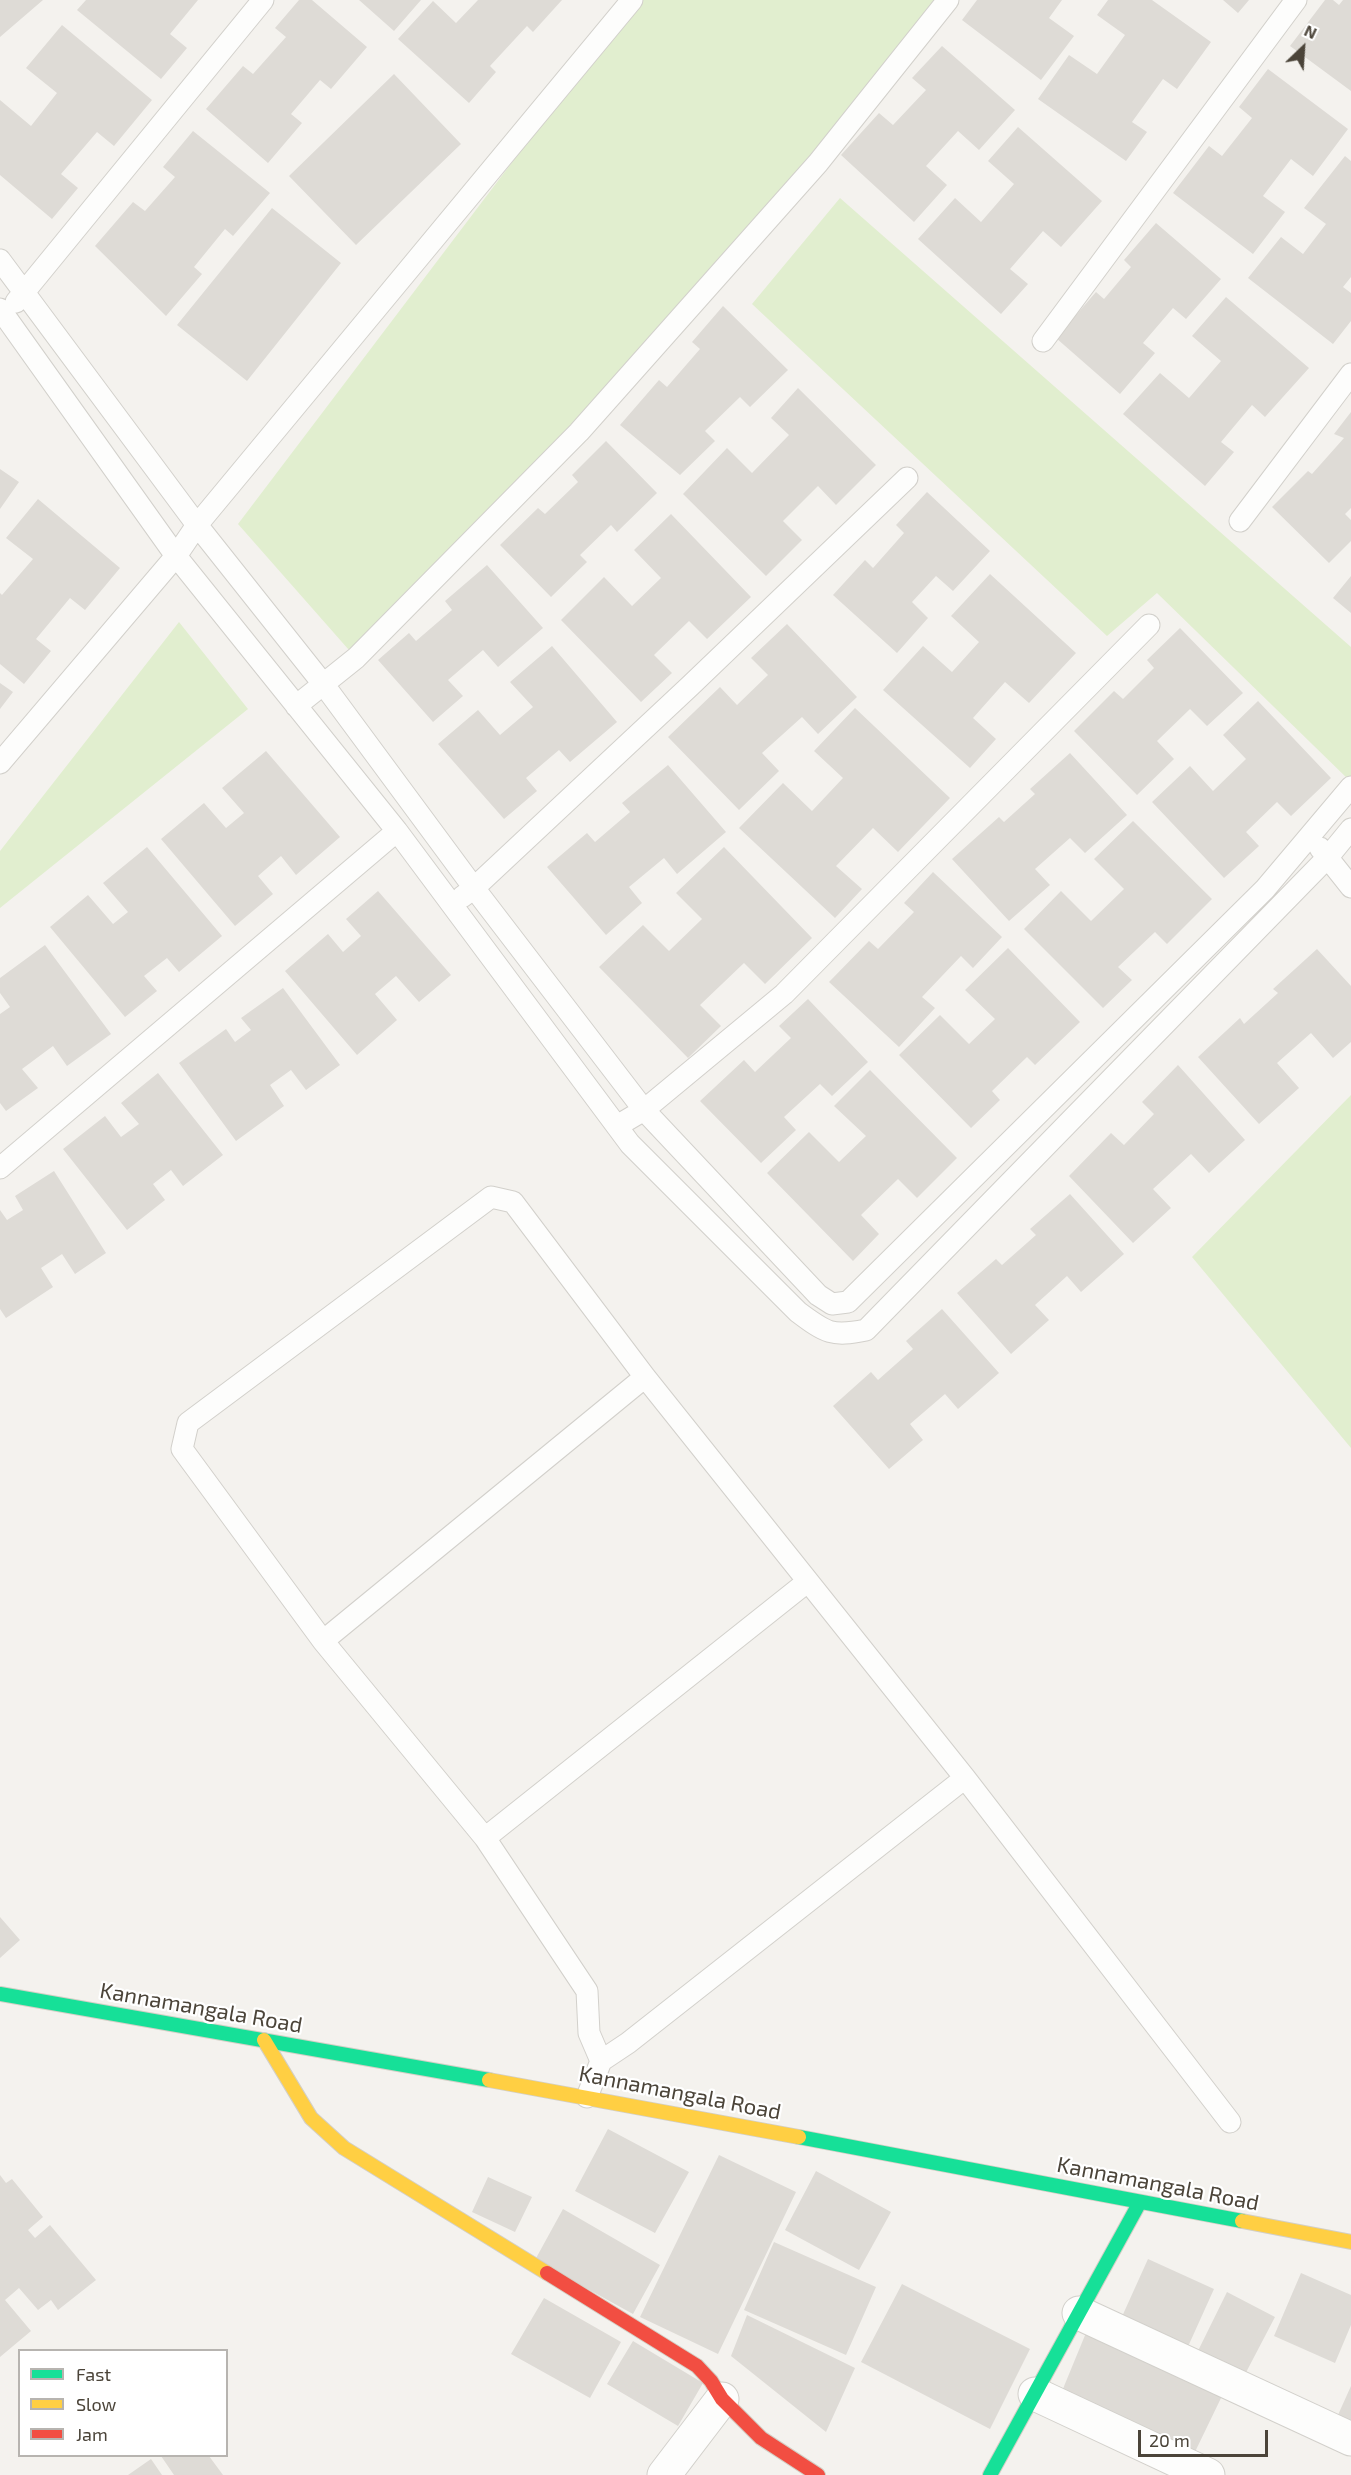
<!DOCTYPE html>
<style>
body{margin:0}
#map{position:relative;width:1351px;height:2475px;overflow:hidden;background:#f4f2ee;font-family:"Exo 2",sans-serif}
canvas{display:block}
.legend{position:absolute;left:18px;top:2349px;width:210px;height:108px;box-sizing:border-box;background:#fff;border:2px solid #b7b4b0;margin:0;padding:8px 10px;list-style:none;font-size:18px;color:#4b4439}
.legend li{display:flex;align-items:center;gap:12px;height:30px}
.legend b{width:30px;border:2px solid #b7b4b0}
.north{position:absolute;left:1273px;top:18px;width:60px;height:60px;-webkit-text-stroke:4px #fff;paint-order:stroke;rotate:25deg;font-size:16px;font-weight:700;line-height:24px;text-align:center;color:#4b4439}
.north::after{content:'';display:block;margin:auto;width:21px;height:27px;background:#4b4439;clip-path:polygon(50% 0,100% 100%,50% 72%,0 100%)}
.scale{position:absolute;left:1138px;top:2430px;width:130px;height:27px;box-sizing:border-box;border:3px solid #4b4439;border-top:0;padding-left:8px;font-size:18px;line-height:21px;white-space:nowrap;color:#4b4439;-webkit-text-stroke:4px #fff;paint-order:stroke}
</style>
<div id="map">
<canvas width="1351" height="2475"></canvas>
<ul class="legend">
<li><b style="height:8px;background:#16e098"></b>Fast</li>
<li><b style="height:8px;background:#ffcf43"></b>Slow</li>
<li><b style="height:8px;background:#f24e42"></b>Jam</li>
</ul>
<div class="north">N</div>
<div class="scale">20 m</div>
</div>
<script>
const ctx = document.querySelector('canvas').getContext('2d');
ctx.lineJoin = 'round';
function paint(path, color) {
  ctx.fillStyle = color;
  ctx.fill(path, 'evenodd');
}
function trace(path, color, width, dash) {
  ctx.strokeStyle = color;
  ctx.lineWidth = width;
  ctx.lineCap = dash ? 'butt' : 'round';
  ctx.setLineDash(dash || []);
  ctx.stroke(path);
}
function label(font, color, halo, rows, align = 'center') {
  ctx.font = font + ' "Exo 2",sans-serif';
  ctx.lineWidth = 4.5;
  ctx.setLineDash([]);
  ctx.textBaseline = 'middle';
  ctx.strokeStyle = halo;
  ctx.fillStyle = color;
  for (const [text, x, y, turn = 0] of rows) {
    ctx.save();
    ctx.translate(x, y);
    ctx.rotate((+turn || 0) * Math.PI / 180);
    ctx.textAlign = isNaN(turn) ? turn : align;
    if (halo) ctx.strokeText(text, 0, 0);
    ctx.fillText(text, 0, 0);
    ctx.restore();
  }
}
const green = new Path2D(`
 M 635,0 L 935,0 L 818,163 L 356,658 L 238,524 Z
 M 840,198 L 1351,647 L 1351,782 L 1157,593 L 1107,636 L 752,304 Z
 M 179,622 L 248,709 L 0,908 L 0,851 Z
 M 1351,1095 L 1351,1448 L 1192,1257 Z`);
const building = new Path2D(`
 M 0,0 L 43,0 L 0,37 Z
 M 86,0 L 198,0 L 170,34 L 187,48 L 161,79 L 77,10 Z
 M 299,0 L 312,0 L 367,47 L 331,89 L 320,80 L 291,114 L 302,123 L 268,163 L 206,109 L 243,66 L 253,74 L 286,37 L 275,28 Z
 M 359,0 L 421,0 L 394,31 Z
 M 478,0 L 562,0 L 533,32 L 527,26 L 490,66 L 496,72 L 469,103 L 398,39 L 433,1 L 456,23 Z
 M 977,0 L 1062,0 L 1049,18 L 1074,36 L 1041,80 L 962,20 Z
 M 1108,0 L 1152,0 L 1211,42 L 1177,89 L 1163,79 L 1132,122 L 1147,132 L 1126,161 L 1038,99 L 1069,55 L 1097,74 L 1125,35 L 1097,15 Z
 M 1223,0 L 1249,0 L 1238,13 Z
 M 1325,0 L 1333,0 L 1339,5 L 1343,0 L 1351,0 L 1351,91 L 1290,46 Z
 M 62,25 L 152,100 L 114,146 L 97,132 L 61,174 L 78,188 L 52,219 L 0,175 L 0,100 L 31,126 L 57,93 L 26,68 Z
 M 942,46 L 1015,110 L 979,150 L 958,131 L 926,166 L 947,185 L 914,222 L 841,155 L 879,113 L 893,125 L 926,90 L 912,78 Z
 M 1268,69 L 1348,129 L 1313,176 L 1291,159 L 1263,196 L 1285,212 L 1253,254 L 1173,193 L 1209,146 L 1222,156 L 1252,118 L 1239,107 Z
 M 394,74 L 461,144 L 356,245 L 289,176 Z
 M 1018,127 L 1102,201 L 1061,247 L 1043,231 L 1010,269 L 1028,284 L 1001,314 L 918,239 L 955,198 L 981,222 L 1014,184 L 988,161 Z
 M 193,131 L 270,193 L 233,236 L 225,229 L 194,267 L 202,274 L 166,316 L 95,246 L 133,202 L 145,211 L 175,177 L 163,167 Z
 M 1345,156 L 1351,161 L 1351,277 L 1343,287 L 1351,293 L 1351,321 L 1333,344 L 1248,278 L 1281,237 L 1303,254 L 1326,224 L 1304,208 Z
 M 272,208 L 341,263 L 247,381 L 177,325 Z
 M 1156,223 L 1221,279 L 1186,319 L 1173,308 L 1143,343 L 1155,353 L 1120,394 L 1056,338 L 1096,292 L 1104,299 L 1131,267 L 1124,260 Z
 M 1226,297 L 1309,368 L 1265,417 L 1252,405 L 1221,442 L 1234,452 L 1205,486 L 1123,414 L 1160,373 L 1189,398 L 1221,361 L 1192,336 Z
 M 723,306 L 788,370 L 750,407 L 740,397 L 705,431 L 715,441 L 680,475 L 620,425 L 659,380 L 667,387 L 700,349 L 692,342 Z
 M 798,388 L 876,465 L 836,505 L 818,486 L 783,521 L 802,540 L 766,576 L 683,494 L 727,448 L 752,473 L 789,435 L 771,418 Z
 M 1351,412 L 1351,508 L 1345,514 L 1351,520 L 1351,541 L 1329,563 L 1272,507 L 1308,471 L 1312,474 L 1344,438 L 1334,434 Z
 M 606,441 L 657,493 L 617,532 L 611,525 L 580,555 L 587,562 L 551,597 L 500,545 L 538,508 L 545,514 L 578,482 L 572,475 Z
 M 0,469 L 19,482 L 0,509 Z
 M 927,492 L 990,551 L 953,591 L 936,576 L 912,602 L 928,618 L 897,653 L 833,595 L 865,560 L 873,568 L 904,533 L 896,525 Z
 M 38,499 L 120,568 L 85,610 L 70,598 L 36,639 L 51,651 L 24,684 L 0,664 L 0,593 L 2,595 L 33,559 L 6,538 Z
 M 671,514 L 751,597 L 707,639 L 689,621 L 654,655 L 672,673 L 641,702 L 561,620 L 604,577 L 632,606 L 661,578 L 634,550 Z
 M 487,565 L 543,628 L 498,667 L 483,650 L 448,680 L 463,696 L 433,722 L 378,660 L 409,633 L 416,641 L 452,610 L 445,601 Z
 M 990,574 L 1076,653 L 1029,703 L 1005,682 L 973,718 L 996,739 L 970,768 L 883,690 L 923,646 L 952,672 L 979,642 L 951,616 Z
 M 1351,576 L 1351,613 L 1333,598 Z
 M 787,624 L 857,697 L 818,734 L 802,717 L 762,753 L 779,771 L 739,810 L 668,737 L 720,687 L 737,705 L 768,675 L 751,658 Z
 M 1180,628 L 1243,693 L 1207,726 L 1190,709 L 1157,741 L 1174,759 L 1137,795 L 1074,731 L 1114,691 L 1123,699 L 1154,668 L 1147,660 Z
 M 552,646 L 617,722 L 570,762 L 559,750 L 526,778 L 537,791 L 504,819 L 438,744 L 478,710 L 500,735 L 533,707 L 510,682 Z
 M 0,683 L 13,692 L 0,709 Z
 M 1258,701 L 1331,778 L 1291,816 L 1277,802 L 1246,832 L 1259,846 L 1224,878 L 1152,802 L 1190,766 L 1213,791 L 1246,759 L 1223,735 Z
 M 855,708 L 950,798 L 898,852 L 873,828 L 836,866 L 862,889 L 835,918 L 739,828 L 783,783 L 812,811 L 843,778 L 814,751 Z
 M 266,751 L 340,837 L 296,875 L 281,856 L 258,876 L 273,894 L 235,926 L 161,839 L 204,803 L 226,828 L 244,813 L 222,788 Z
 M 1070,753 L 1127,815 L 1085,853 L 1070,838 L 1035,869 L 1050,885 L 1009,921 L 952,859 L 999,817 L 1004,822 L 1035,794 L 1030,789 Z
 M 668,765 L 726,832 L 677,874 L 664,858 L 629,887 L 642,903 L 606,935 L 547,867 L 587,833 L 595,842 L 630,812 L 622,803 Z
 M 1133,821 L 1212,899 L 1167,944 L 1155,932 L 1118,967 L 1132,980 L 1103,1008 L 1024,929 L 1061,891 L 1091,921 L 1124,889 L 1094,859 Z
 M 147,847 L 222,936 L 179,972 L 167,958 L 144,976 L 157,991 L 125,1017 L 50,927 L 88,895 L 113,924 L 128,912 L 103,883 Z
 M 724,847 L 812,938 L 765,984 L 744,963 L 700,1005 L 721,1026 L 688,1058 L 599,967 L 643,925 L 669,951 L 702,919 L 676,893 Z
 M 933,872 L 1002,937 L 973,968 L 961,956 L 922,997 L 935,1008 L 899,1047 L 829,982 L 869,941 L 878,949 L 914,912 L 904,903 Z
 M 378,891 L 451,975 L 419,1002 L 396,976 L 375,994 L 397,1020 L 357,1055 L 285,971 L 328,934 L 343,952 L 361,936 L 346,919 Z
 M 45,945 L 111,1034 L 67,1066 L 53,1046 L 22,1069 L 38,1088 L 6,1111 L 0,1103 L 0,1014 L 10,1007 L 0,993 L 0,978 Z
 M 1008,948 L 1080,1022 L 1035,1065 L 1027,1057 L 992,1091 L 1000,1100 L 971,1128 L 899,1055 L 940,1015 L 969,1044 L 995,1019 L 965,990 Z
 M 1317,949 L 1351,986 L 1351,1042 L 1333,1058 L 1311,1033 L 1277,1063 L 1299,1088 L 1259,1124 L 1198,1057 L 1240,1018 L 1244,1024 L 1278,993 L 1273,989 Z
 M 283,988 L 340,1065 L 306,1090 L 291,1070 L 270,1085 L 284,1106 L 236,1141 L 179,1063 L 226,1029 L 235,1042 L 251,1030 L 241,1018 Z
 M 808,999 L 868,1062 L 832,1096 L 820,1084 L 784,1117 L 796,1130 L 761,1163 L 700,1101 L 744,1060 L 755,1072 L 791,1038 L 779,1026 Z
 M 1178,1065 L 1245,1140 L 1209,1173 L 1191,1154 L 1153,1189 L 1171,1208 L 1133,1243 L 1069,1176 L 1111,1133 L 1124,1145 L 1154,1114 L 1142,1102 Z
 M 870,1070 L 957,1158 L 917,1198 L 898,1179 L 861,1215 L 879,1234 L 853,1261 L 767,1173 L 809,1132 L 839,1162 L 866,1136 L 834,1106 Z
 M 158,1073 L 223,1155 L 183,1186 L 171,1170 L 153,1184 L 165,1200 L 127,1230 L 63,1149 L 105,1116 L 121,1137 L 139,1124 L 121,1103 Z
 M 54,1171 L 106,1253 L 75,1274 L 62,1254 L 41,1268 L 53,1287 L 6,1318 L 0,1309 L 0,1210 L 7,1220 L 23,1210 L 15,1196 Z
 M 1070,1194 L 1124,1254 L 1081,1292 L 1067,1276 L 1035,1305 L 1049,1320 L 1011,1354 L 957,1293 L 996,1259 L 1002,1265 L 1036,1235 L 1030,1229 Z
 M 942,1309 L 999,1373 L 958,1409 L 945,1394 L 910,1424 L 923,1440 L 889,1469 L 833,1406 L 871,1372 L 878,1380 L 913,1349 L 906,1341 Z
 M 0,1917 L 20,1940 L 0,1958 Z
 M 608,2129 L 689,2172 L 655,2233 L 575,2191 Z
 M 719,2155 L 796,2192 L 718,2354 L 640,2317 Z
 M 816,2171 L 891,2212 L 859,2270 L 785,2230 Z
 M 0,2175 L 6,2183 L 12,2179 L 43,2217 L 28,2230 L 35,2238 L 50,2225 L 96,2280 L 58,2310 L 51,2300 L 38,2310 L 19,2288 L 5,2300 L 31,2331 L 0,2357 Z
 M 488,2177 L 532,2197 L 515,2232 L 472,2212 Z
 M 563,2209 L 660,2265 L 633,2314 L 535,2260 Z
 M 774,2242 L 876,2287 L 846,2355 L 744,2310 Z
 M 1148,2259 L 1214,2289 L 1186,2351 L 1120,2321 Z
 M 1301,2273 L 1351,2295 L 1351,2325 L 1335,2363 L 1274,2336 Z
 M 902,2284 L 1030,2349 L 990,2429 L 861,2362 Z
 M 1227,2292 L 1275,2317 L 1241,2382 L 1194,2359 Z
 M 544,2298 L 621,2342 L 590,2398 L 511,2354 Z
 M 747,2315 L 855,2368 L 826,2432 L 731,2356 Z
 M 1088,2328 L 1222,2396 L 1193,2456 L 1060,2396 Z
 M 633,2341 L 703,2383 L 678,2426 L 607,2384 Z
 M 1351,2386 L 1351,2434 L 1333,2426 Z
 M 161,2456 L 209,2456 L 223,2475 L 174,2475 Z
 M 151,2459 L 162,2475 L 128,2475 Z`);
const lane = new Path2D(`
 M 0,260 L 197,525 L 324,685 L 474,888 L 644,1110 L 818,1295 L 832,1304 L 848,1302 L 1265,889 L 1351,787
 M 16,302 L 263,0
 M 0,309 L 176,556 L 397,831 L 630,1144 L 798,1312 C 826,1333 832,1337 866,1330 L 1328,857 L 1351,829
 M 1043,341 L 1296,0
 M 1240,521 L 1351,374
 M 296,706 L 356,658 L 579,432 L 818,163 L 948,0
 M 0,763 L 176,556 L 197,525 L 632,0
 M 1320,848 L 1351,887
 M 462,897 L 474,888 L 690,686 L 907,478
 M 617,1126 L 644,1110 L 784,994 L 1149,625
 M 0,1168 L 397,831
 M 323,1641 L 645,1377
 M 485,1838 L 807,1582
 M 601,2061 L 628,2043 L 965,1778
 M 587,2097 L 601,2061 L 589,2033 L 587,1991 L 485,1838 L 323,1641 L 182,1449 L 188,1423 L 491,1197 L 513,1202 L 645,1377 L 965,1778 L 1230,2122`);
const street = new Path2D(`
 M 1079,2313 L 1351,2439
 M 1035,2394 L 1208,2475
 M 664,2475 L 722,2399`);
const fast = new Path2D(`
 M 0,1994 L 489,2080
 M 799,2137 L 1242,2221
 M 990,2475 L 1140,2202`);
const slow = new Path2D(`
 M 264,2040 L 311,2118 L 344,2148 L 547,2273
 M 489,2080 L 799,2137
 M 1242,2221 L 1351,2242`);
const jam = new Path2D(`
 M 547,2273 L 697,2366 L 711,2381 L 722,2399 L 761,2438 L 818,2475`);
const streetNames = [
 ["Kannamangala Road",201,2008,10],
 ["Kannamangala Road",680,2093,11],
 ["Kannamangala Road",1158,2184,11]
];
paint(green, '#e1eecf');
paint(building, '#dedbd6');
trace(lane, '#d2d0cb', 23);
trace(street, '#d2d0cb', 35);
trace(fast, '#d3cfc5', 16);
trace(slow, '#d3cfc5', 16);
trace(jam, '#d3cfc5', 16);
trace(lane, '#fdfdfc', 21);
trace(street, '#fdfdfc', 33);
trace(fast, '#16e098', 14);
trace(slow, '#ffcf43', 14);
trace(jam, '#f24e42', 14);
label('22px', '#4b4439', '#fff', streetNames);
</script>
